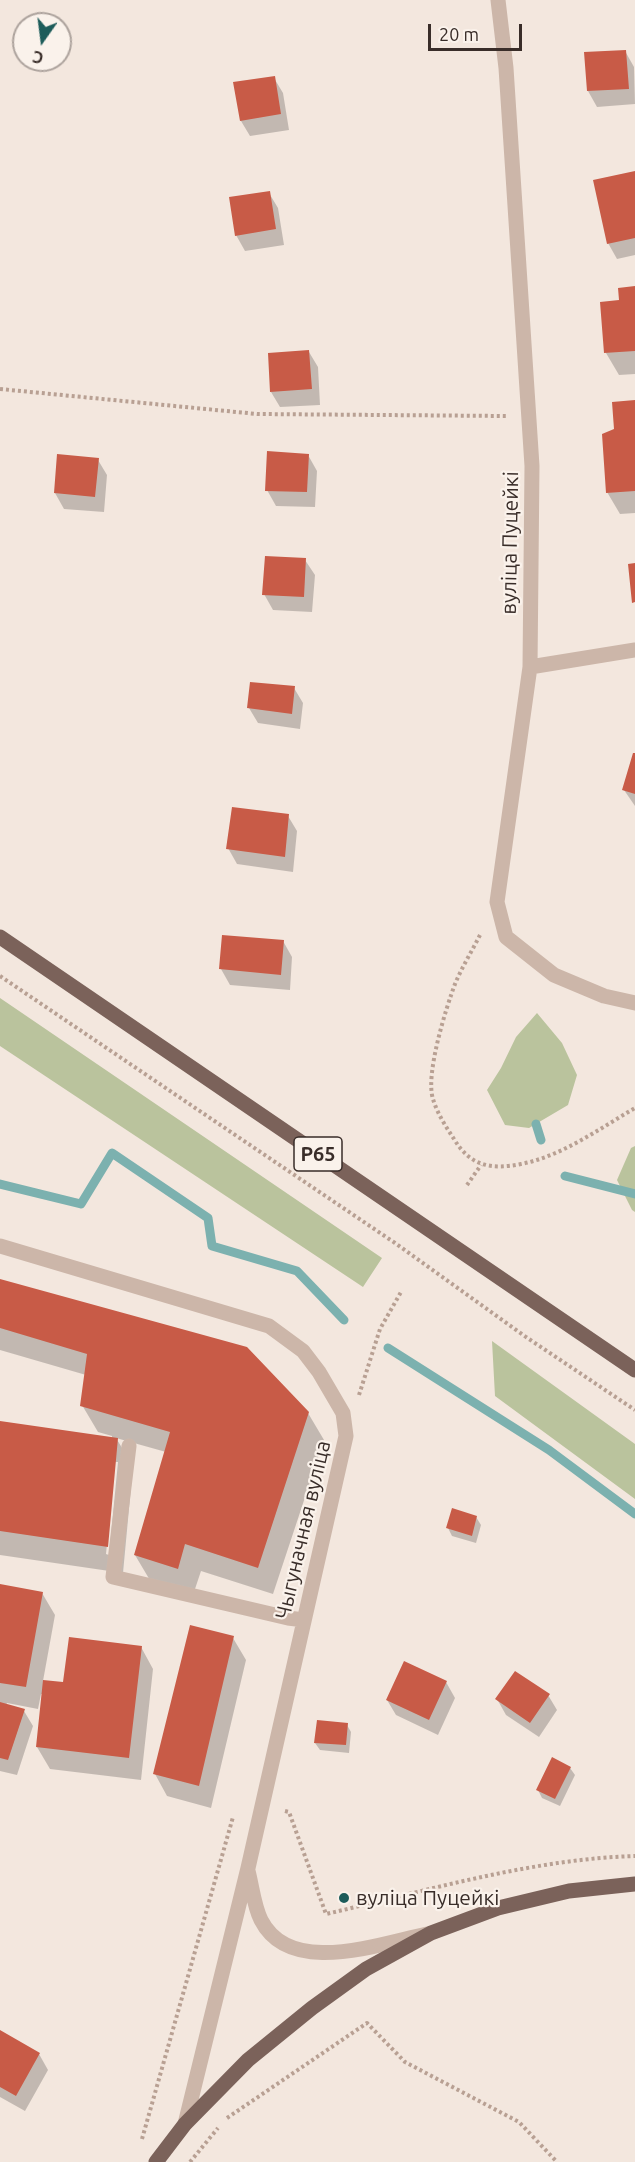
<!DOCTYPE html>
<meta charset="utf-8">
<style>
body{margin:0}
#map{position:relative;width:635px;height:2162px;overflow:hidden;background:#f3e7de;font-family:Ubuntu,sans-serif}
canvas{display:block}
.north{position:absolute;left:12px;top:12px;width:60px;height:60px;box-sizing:border-box;background:#faf2eb;border:2px solid #ada39d;border-radius:50%;rotate:194deg;font-size:16px;font-weight:700;line-height:24px;text-align:center;color:#392d29}
.north::after{content:'';display:block;margin:auto;width:21px;height:27px;background:#1d5c5a;clip-path:polygon(50% 0,100% 100%,50% 72%,0 100%)}
.scale{position:absolute;left:428px;top:24px;width:94px;height:27px;box-sizing:border-box;border:3px solid #392d29;border-top:0;padding-left:8px;font-size:18px;line-height:21px;white-space:nowrap;color:#392d29;-webkit-text-stroke:4px #faf2eb;paint-order:stroke}
</style>
<div id="map">
<canvas width="635" height="2162"></canvas>
<div class="north">С</div>
<div class="scale">20 m</div>
</div>
<script>
const ctx = document.querySelector('canvas').getContext('2d');
ctx.lineJoin = 'round';
function paint(path, color) {
  ctx.fillStyle = color;
  ctx.fill(path, 'evenodd');
}
function trace(path, color, width, dash) {
  ctx.strokeStyle = color;
  ctx.lineWidth = width;
  ctx.lineCap = dash ? 'butt' : 'round';
  ctx.setLineDash(dash || []);
  ctx.stroke(path);
}
function label(font, color, halo, rows, align = 'center') {
  ctx.font = font + ' Ubuntu,sans-serif';
  ctx.lineWidth = 4.5;
  ctx.setLineDash([]);
  ctx.textBaseline = 'middle';
  ctx.strokeStyle = halo;
  ctx.fillStyle = color;
  for (const [text, x, y, turn = 0] of rows) {
    ctx.save();
    ctx.translate(x, y);
    ctx.rotate((+turn || 0) * Math.PI / 180);
    ctx.textAlign = isNaN(turn) ? turn : align;
    if (halo) ctx.strokeText(text, 0, 0);
    ctx.fillText(text, 0, 0);
    ctx.restore();
  }
}
const green = new Path2D(`
 M 0,998 L 382,1258 L 363,1287 L 0,1046 Z
 M 537,1013 L 562,1043 L 577,1075 L 568,1105 L 529,1128 L 505,1125 L 487,1090 L 501,1068 L 516,1037 Z
 M 635,1146 L 635,1212 L 632,1210 L 617,1180 L 631,1148 Z
 M 492,1341 L 635,1444 L 635,1499 L 495,1396 Z`);
const shadow = new Path2D(`
 M 625,51 L 634,67 L 635,104 L 597,107 L 588,91 L 586,54 Z
 M 274,78 L 283,93 L 289,130 L 250,136 L 241,121 L 235,84 Z
 M 635,172 L 635,255 L 617,259 L 608,243 Z
 M 269,193 L 278,208 L 284,245 L 245,251 L 236,235 Z
 M 635,288 L 635,374 L 619,375 L 606,353 L 601,304 L 621,302 Z
 M 309,352 L 318,367 L 320,405 L 280,407 L 271,392 Z
 M 635,402 L 635,513 L 620,514 L 607,492 L 615,430 Z
 M 308,455 L 317,471 L 315,507 L 276,506 L 267,490 Z
 M 98,460 L 107,475 L 104,512 L 64,509 L 55,493 Z
 M 305,560 L 315,575 L 312,612 L 273,610 L 264,594 Z
 M 294,688 L 303,703 L 300,729 L 258,723 L 249,708 Z
 M 635,755 L 635,806 L 624,790 Z
 M 288,816 L 297,831 L 293,872 L 237,864 L 228,848 Z
 M 283,941 L 292,957 L 290,990 L 230,985 L 221,969 Z
 M 0,1280 L 308,1413 L 324,1440 L 273,1594 L 201,1571 L 193,1595 L 151,1582 L 135,1555 L 166,1452 L 116,1438 L 133,1466 L 123,1573 L 0,1555 L 0,1423 L 112,1438 L 112,1436 L 98,1432 L 82,1405 L 86,1375 L 0,1350 ZM 115,1462 L 118,1462 L 109,1555 L 106,1554 Z
 M 476,1517 L 481,1525 L 476,1543 L 452,1536 L 448,1528 Z
 M 0,1586 L 42,1593 L 55,1615 L 43,1681 L 65,1684 L 141,1647 L 153,1669 L 141,1780 L 50,1769 L 37,1747 L 43,1694 L 41,1694 L 38,1709 L 7,1703 L 6,1705 L 24,1711 L 33,1726 L 17,1775 L 0,1771 Z
 M 233,1638 L 246,1660 L 211,1808 L 167,1796 L 155,1774 Z
 M 446,1682 L 455,1698 L 438,1735 L 396,1715 L 387,1700 Z
 M 548,1695 L 557,1710 L 539,1737 L 506,1715 L 497,1699 Z
 M 347,1725 L 351,1732 L 349,1753 L 320,1750 L 315,1743 Z
 M 570,1768 L 575,1775 L 560,1806 L 542,1798 L 538,1790 Z
 M 0,2032 L 39,2054 L 48,2070 L 25,2111 L 0,2097 Z`);
const stream = new Path2D(`
 M 536,1124 L 541,1140
 M 565,1176 L 635,1194
 M 0,1184 L 81,1204 L 112,1153 L 208,1218 L 212,1246 L 297,1271 L 344,1320
 M 388,1348 L 549,1450 L 635,1514`);
const building = new Path2D(`
 M 626,50 L 629,89 L 587,91 L 584,52 Z
 M 275,76 L 281,114 L 240,121 L 233,82 Z
 M 635,171 L 635,238 L 607,244 L 593,180 Z
 M 270,191 L 276,229 L 235,236 L 229,197 Z
 M 635,286 L 635,351 L 604,353 L 600,302 L 619,300 L 618,288 Z
 M 309,350 L 312,389 L 270,392 L 268,353 Z
 M 635,400 L 635,491 L 606,493 L 602,434 L 614,429 L 612,402 Z
 M 267,451 L 309,454 L 307,492 L 265,491 Z
 M 57,454 L 99,458 L 95,497 L 54,493 Z
 M 265,556 L 306,558 L 304,597 L 262,595 Z
 M 635,563 L 635,602 L 632,603 L 628,564 Z
 M 250,682 L 295,686 L 292,714 L 247,708 Z
 M 633,753 L 635,753 L 635,794 L 622,790 Z
 M 232,807 L 289,814 L 285,857 L 226,849 Z
 M 222,935 L 284,940 L 281,975 L 219,969 Z
 M 0,1279 L 247,1347 L 309,1412 L 258,1568 L 185,1544 L 178,1569 L 134,1555 L 170,1432 L 80,1406 L 87,1354 L 0,1328 Z
 M 0,1421 L 118,1438 L 108,1547 L 0,1531 Z
 M 452,1508 L 477,1516 L 472,1536 L 446,1528 Z
 M 0,1584 L 43,1592 L 26,1687 L 0,1683 Z
 M 190,1625 L 234,1636 L 199,1786 L 153,1774 Z
 M 69,1637 L 142,1646 L 129,1758 L 36,1747 L 43,1680 L 63,1682 Z
 M 404,1661 L 447,1681 L 429,1720 L 386,1700 Z
 M 515,1671 L 550,1694 L 530,1723 L 495,1699 Z
 M 0,1702 L 25,1709 L 8,1760 L 0,1758 Z
 M 317,1720 L 348,1723 L 346,1745 L 314,1743 Z
 M 552,1757 L 571,1767 L 555,1799 L 536,1790 Z
 M 0,2030 L 40,2053 L 16,2096 L 0,2087 Z`);
const path = new Path2D(`
 M 0,389 L 257,414 L 506,416
 M 480,935 C 472,951 462,967 455,984 C 446,1008 425,1075 433,1099 C 437,1113 446,1127 454,1139 C 470,1166 491,1170 521,1164 C 562,1156 599,1129 635,1108
 M 0,976 L 395,1243 L 526,1337 L 635,1410
 M 467,1185 L 481,1165
 M 359,1395 L 380,1329 L 401,1292
 M 285,1811 L 289,1812 L 326,1914 C 426,1891 532,1859 635,1856
 M 227,2118 L 367,2023 L 405,2062 L 519,2122 L 557,2162
 M 142,2139 L 233,1817
 M 190,2162 L 218,2128`);
const minor = new Path2D(`
 M 498,0 L 506,68 L 532,466 L 530,667 L 497,902 L 506,937 L 554,975 L 604,996 L 635,1003
 M 530,667 L 635,650
 M 0,1246 L 269,1326 L 303,1351 L 319,1372 L 343,1413 L 346,1436 L 248,1868 L 185,2124
 M 129,1446 L 113,1577 L 288,1618 L 304,1620
 M 248,1871 C 252,1886 254,1906 261,1920 C 290,1977 378,1944 427,1934`);
const major = new Path2D(`
 M 0,937 L 635,1370
 M 156,2162 L 185,2124 L 248,2060 L 312,2008 L 366,1969 L 431,1933 L 498,1908 L 569,1891 L 635,1884`);
const markers = [
 [344,1898,6,"#1d5c5a"]
];
const shields = [
 [318,1154,48]
];
const shieldNames = [
 ["Р65",318,1154]
];
const streetNames = [
 ["вуліца Пуцейкі",510,543,-89],
 ["Чыгуначная вуліца",303,1530,-77]
];
const poiNames = [
 ["вуліца Пуцейкі",356,1898]
];
paint(green, '#bac39d');
paint(shadow, '#0003');
trace(stream, '#7cb1af', 9);
paint(building, '#c85b47');
trace(path, '#b8a093', 4, [3, 3]);
trace(minor, '#ccb6a9', 15);
trace(major, '#7b625a', 15);
for (const [x, y, r, color] of markers) {
  const dot = new Path2D();
  dot.arc(x, y, r, 0, 2 * Math.PI);
  ctx.fillStyle = color;
  ctx.fill(dot);
  trace(dot, '#faf2eb', 2);
}
for (const [x, y, w] of shields) {
  const box = new Path2D();
  box.roundRect(x - w / 2, y - 17, w, 34, 4.5);
  ctx.fillStyle = '#faf2eb';
  ctx.fill(box);
  trace(box, '#392d29', 1.5);
}
label('bold 20px', '#392d29', null, shieldNames);
label('21px', '#392d29', '#faf2eb', streetNames);
label('21px', '#392d29', '#faf2eb', poiNames, 'left');
</script>
